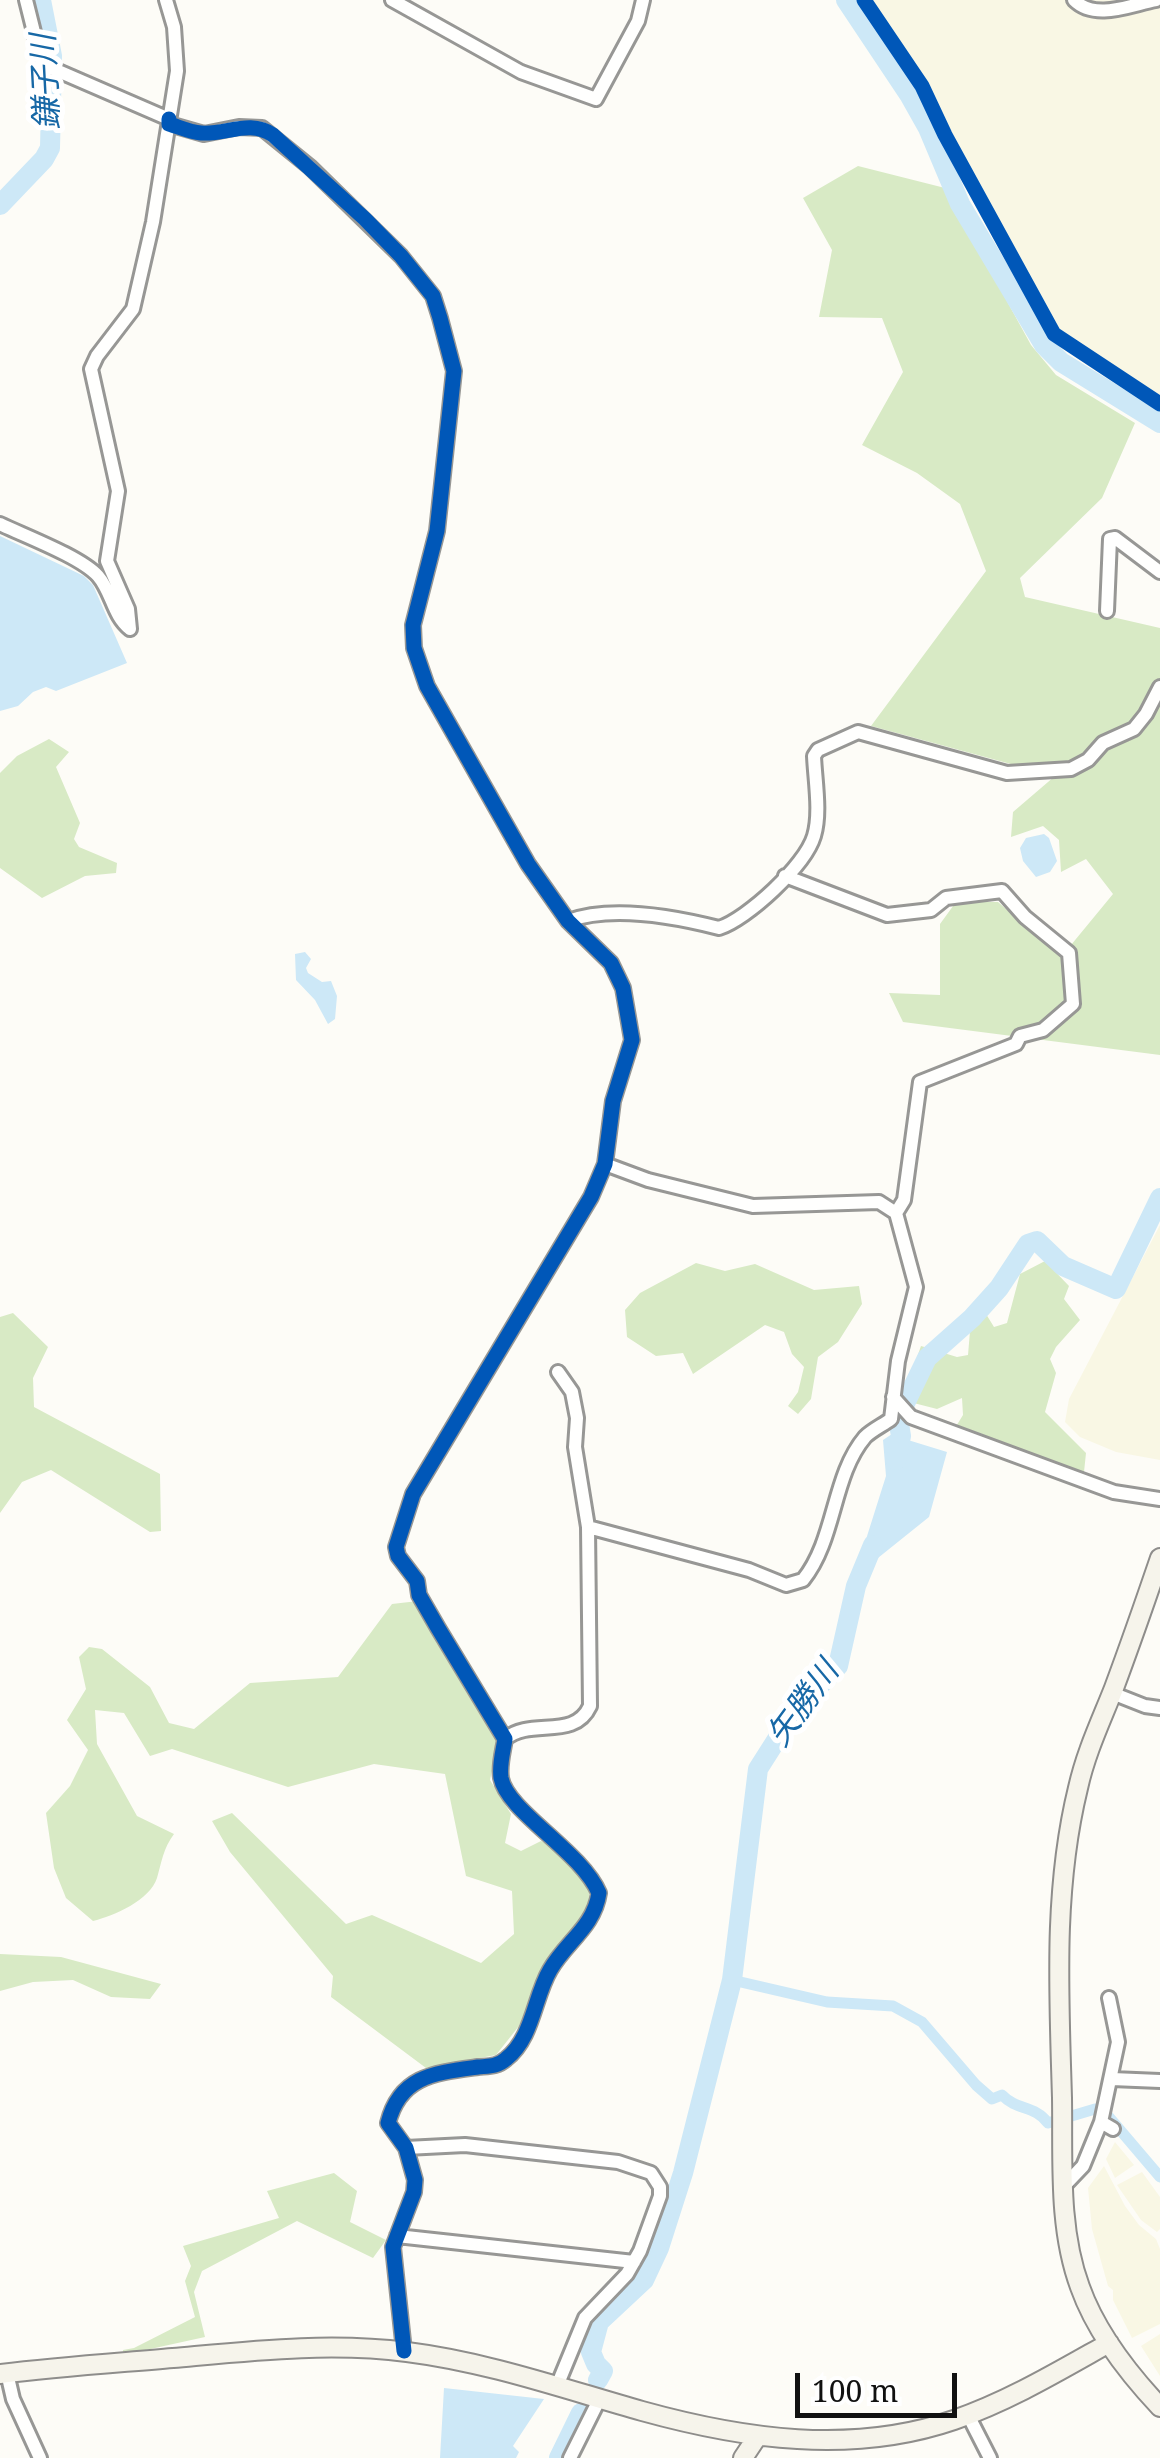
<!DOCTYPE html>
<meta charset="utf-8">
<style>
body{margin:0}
#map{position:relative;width:1160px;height:2458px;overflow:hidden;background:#fdfcf7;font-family:"Noto Serif",serif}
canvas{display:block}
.scale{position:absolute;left:795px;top:2373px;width:162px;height:45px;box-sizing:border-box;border:5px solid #111;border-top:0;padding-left:12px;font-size:30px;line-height:35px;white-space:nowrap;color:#111;-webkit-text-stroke:8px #fff;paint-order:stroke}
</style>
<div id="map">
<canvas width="1160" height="2458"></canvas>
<div class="scale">100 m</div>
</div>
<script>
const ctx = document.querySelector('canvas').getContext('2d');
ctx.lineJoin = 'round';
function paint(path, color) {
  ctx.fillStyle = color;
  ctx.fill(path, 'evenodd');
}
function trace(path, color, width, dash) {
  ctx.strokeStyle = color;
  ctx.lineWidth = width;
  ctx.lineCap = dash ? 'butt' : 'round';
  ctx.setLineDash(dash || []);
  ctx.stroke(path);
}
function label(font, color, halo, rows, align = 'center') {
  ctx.font = font + ' "Noto Serif","Noto Sans JP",serif';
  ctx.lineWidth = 10;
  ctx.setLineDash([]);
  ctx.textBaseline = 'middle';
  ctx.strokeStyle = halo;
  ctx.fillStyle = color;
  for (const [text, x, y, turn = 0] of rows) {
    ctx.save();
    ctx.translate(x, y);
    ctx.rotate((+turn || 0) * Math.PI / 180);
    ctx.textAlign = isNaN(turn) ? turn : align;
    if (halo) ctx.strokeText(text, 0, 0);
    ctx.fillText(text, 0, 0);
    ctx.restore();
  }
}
const farmland = new Path2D(`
 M 867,0 L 1160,0 L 1160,401 L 1066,340 L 1053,327 L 950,139 L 924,83 Z
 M 1160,1225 L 1160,1460 L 1116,1452 L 1080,1437 L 1065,1422 L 1069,1399 Z
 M 1115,2142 L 1134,2165 L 1115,2178 L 1106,2159 Z
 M 1104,2166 L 1125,2206 L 1139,2225 L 1156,2239 L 1160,2249 L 1160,2324 L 1132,2338 L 1113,2300 L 1113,2290 L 1108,2286 L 1092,2229 L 1088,2188 Z
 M 1142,2172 L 1160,2197 L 1160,2229 L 1157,2232 L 1141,2220 L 1117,2185 Z
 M 1160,2334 L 1160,2376 L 1141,2346 Z`);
const forest = new Path2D(`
 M 858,166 L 945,188 L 1031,345 L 1056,375 L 1135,423 L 1102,498 L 1020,578 L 1025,597 L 1160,628 L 1160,1055 L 903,1022 L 889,993 L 940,995 L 940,924 L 956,902 L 998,902 L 1056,952 L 1071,945 L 1113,894 L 1086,859 L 1061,872 L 1059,840 L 1043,826 L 1011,837 L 1013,812 L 1055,776 L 871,726 L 986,571 L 960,504 L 917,473 L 862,445 L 903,372 L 882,318 L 819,317 L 832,250 L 803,198 Z
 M 49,739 L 69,752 L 56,767 L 80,823 L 74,839 L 79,847 L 117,863 L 116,873 L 85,876 L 42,898 L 0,868 L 0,773 L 17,756 Z
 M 1045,1261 L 1069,1286 L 1064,1299 L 1080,1320 L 1056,1347 L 1050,1359 L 1056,1373 L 1045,1412 L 1086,1453 L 1084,1472 L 1076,1473 L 955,1428 L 963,1415 L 962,1398 L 937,1409 L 902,1400 L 921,1346 L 957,1357 L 968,1355 L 970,1331 L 986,1314 L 994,1327 L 1007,1323 L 1020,1274 Z
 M 696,1263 L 725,1271 L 755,1264 L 814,1290 L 859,1286 L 862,1304 L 838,1342 L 818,1357 L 811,1399 L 798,1414 L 788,1406 L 798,1392 L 804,1367 L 792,1354 L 784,1332 L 765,1325 L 693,1374 L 683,1353 L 656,1356 L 627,1337 L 625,1310 L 640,1293 Z
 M 13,1313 L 48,1347 L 33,1378 L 34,1407 L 160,1474 L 161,1531 L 150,1532 L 51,1470 L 22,1482 L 0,1513 L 0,1317 Z
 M 418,1601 L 499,1737 L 490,1780 L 511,1814 L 505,1843 L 521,1851 L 541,1841 L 558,1849 L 588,1885 L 590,1900 L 578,1924 L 544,1966 L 519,2026 L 496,2055 L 426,2068 L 331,1997 L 333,1976 L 230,1852 L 212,1821 L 232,1813 L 346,1924 L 372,1915 L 481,1963 L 514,1934 L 512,1891 L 466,1876 L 445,1774 L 374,1764 L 288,1787 L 172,1749 L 150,1756 L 124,1713 L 95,1710 L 97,1744 L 137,1816 L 174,1834 C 163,1849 162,1861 157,1878 C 150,1900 114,1916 93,1921 L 66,1898 L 54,1868 L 46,1813 L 70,1786 L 88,1750 L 67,1720 L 86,1689 L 79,1657 L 89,1647 L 102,1649 L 150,1687 L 169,1723 L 194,1729 L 250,1683 L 338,1677 L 392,1604 Z
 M 0,1954 L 61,1957 L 161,1984 L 150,1999 L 111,1997 L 73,1980 L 33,1982 L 0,1991 Z
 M 334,2173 L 357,2191 L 350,2222 L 386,2240 L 373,2258 L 297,2221 L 202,2271 L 194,2292 L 205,2337 L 123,2355 L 123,2350 L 134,2348 L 195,2317 L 185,2281 L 191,2266 L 183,2246 L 279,2218 L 267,2191 Z`);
const water = new Path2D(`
 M 0,536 L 84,576 L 93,585 L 127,663 L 56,691 L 46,687 L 33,692 L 18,706 L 0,711 Z
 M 1044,834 L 1049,838 L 1057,861 L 1050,872 L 1036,877 L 1023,861 L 1020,848 L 1026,838 Z
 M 305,952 L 311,959 L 306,968 L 308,973 L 322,982 L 331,981 L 337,996 L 335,1019 L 328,1024 L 315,1000 L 296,980 L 295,954 Z
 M 895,1432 L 908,1440 L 947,1452 L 929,1517 L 863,1570 L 856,1571 L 886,1476 L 883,1440 Z
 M 444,2388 L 544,2399 L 513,2446 L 519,2452 L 516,2458 L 440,2458 Z`);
const canal = new Path2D(`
 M 732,1980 L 827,2002 L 893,2006 L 922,2022 L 976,2085 L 992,2099 L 1002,2095 C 1017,2111 1035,2105 1048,2123 L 1095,2109 L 1109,2117 L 1160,2177`);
const river = new Path2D(`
 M 846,0 L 910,96 L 928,128 L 960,204 L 1044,345 L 1061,362 L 1160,423
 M 0,205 L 44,159 L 50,148 L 52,56 L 41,0
 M 896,1460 L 901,1436 L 898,1418 L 927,1358 L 972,1318 L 999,1288 L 1028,1244 L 1037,1241 L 1063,1266 L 1116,1289 L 1160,1198
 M 598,2380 L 603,2371 L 596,2364 L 591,2352 L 599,2322 L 644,2280 L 659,2248 L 683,2173 L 732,1980 L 758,1769 L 793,1714 L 838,1666 L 856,1586 L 873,1545
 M 559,2458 L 581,2413`);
const street = new Path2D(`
 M 26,0 L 42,64 L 169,119
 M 392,0 L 521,72 L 596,99 L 638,21 L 643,0
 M 1074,0 C 1095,21 1130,5 1156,0
 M 169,124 L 204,134 L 239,127 L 262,128 L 310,167 L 401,256 L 433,296 L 440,318 L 454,371 L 437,531 L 413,625 L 414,648 L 427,686 L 528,864 L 568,921 L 611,963 L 623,988 L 632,1040 L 613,1101 L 605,1164 L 591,1197 L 413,1494 L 396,1547 L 398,1556 L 417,1581 L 419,1595 L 438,1628 L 505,1739 C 503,1752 499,1765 501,1778 C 507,1811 581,1851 599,1893 C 594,1927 566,1942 550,1970 C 534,1997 533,2038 506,2059 C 497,2067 489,2066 478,2067 C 434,2073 400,2076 388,2123 L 406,2148 L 415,2180 L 414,2192 L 393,2247 L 404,2351
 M 0,524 C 25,536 81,557 98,576 C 112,592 113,616 130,629
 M 1107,611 L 1110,539 L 1115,538 L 1160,572
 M 130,629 L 128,609 L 107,561 L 118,491 L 91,369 L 97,356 L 133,309 L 153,222 L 177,71 L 174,27 L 166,0
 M 785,876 L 887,915 L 931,910 L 946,898 L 1002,891 L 1025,917 L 1069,953 L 1073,1004 L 1043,1030 L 1020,1036 L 1016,1044 L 920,1082 L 904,1200 L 896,1213
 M 568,921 C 611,905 676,917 719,928 C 747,919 805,866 814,836 C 821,813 815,780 814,756 L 818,750 L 858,732 L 1007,773 L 1071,769 L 1088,760 L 1103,743 L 1134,729 L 1146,714 L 1160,687
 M 893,1397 L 911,1417 L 1114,1492 L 1160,1499
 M 588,1527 L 749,1570 L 786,1585 L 803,1580 C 836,1539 832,1476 865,1437 C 872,1430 883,1425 891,1419 L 898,1361 L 916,1287 L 896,1213 L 879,1202 L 753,1206 L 648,1180 L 605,1164
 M 1112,1693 L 1145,1706 L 1160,1708
 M 505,1739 C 531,1717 574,1741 590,1706 L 588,1527 L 575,1447 L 577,1418 L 572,1392 L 558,1372
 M 1112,2079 L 1160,2081
 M 1101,2122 L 1118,2042 L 1109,1998
 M 406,2148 L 465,2145 L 618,2162 L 651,2173 L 660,2187 L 660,2196 L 640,2251 L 627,2274 L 585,2318 L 557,2386
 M 1063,2187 L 1083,2166 L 1101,2122 L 1113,2129
 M 397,2236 L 634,2262
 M 7,2373 L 13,2399 L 40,2458
 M 968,2415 L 990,2458
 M 570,2458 L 600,2398`);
const secondary = new Path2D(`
 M 1160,1558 C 1145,1602 1130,1645 1114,1688 C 1101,1721 1086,1752 1078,1788 C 1053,1890 1059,1994 1062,2098 C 1063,2160 1058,2228 1080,2287 C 1096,2332 1128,2373 1160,2407
 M 0,2374 C 57,2367 116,2363 173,2358 C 251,2351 329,2342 407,2352 C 487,2362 564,2389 642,2411 C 743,2439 852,2455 954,2420 C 1009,2401 1059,2371 1109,2343
 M 743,2458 L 757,2437`);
const cycleway = new Path2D(`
 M 864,0 L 922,86 L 945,135 L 1054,334 L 1160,404
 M 169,119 L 169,124 C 179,127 190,132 201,133 C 227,135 249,119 273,135 L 365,219 L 401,256 L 433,296 L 440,318 L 454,371 L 437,531 L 413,625 L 414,648 L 427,686 L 528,864 L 568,921 L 611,963 L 623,988 L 632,1040 L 613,1101 L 605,1164 L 591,1197 L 413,1494 L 396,1547 L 398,1556 L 417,1581 L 419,1595 L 438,1628 L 505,1739 C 503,1752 499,1765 501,1778 C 507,1811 581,1851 599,1893 C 594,1927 566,1942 550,1970 C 534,1997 533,2038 506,2059 C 497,2067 489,2066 478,2067 C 434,2073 400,2076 388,2123 L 406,2148 L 415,2180 L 414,2192 L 393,2247 L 404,2351`);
const waterNames = [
 ["鎌子川",47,82,-93],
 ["矢勝川",804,1704,-54]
];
paint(farmland, '#f9f7e4');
paint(forest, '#d8eac5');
paint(water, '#cde8f7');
trace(canal, '#cde8f7', 11);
trace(river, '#cde8f7', 20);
trace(street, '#979795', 18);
trace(secondary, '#8e8d8b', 22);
trace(street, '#fffffe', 12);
trace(secondary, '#f6f4eb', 18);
trace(cycleway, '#0057b8', 15);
label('italic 32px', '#1768a6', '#fff', waterNames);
</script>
